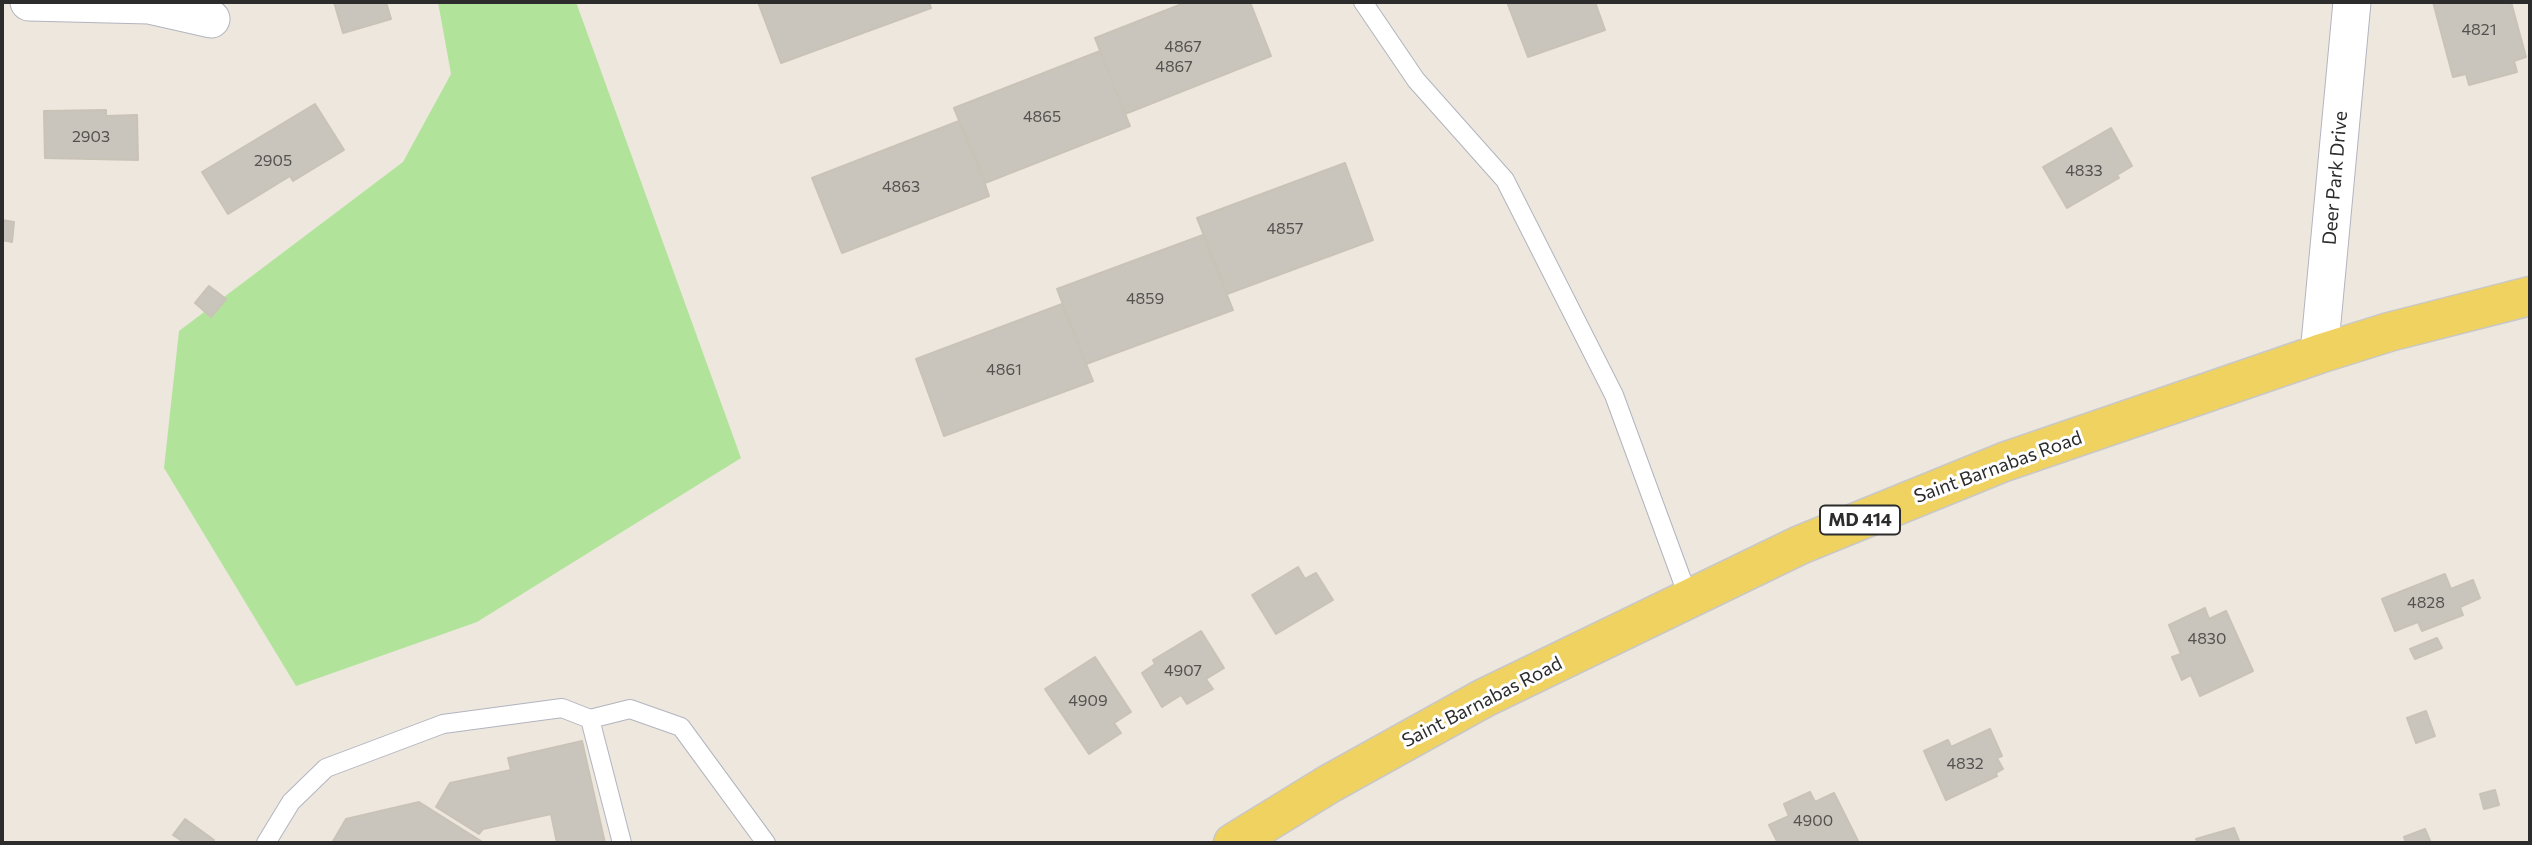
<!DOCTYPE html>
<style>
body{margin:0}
#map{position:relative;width:2532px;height:845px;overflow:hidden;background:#ede7de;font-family:Commissioner,sans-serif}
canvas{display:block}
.frame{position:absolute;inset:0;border:4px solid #2c2c2c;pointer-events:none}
</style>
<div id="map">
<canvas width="2532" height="845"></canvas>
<div class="frame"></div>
</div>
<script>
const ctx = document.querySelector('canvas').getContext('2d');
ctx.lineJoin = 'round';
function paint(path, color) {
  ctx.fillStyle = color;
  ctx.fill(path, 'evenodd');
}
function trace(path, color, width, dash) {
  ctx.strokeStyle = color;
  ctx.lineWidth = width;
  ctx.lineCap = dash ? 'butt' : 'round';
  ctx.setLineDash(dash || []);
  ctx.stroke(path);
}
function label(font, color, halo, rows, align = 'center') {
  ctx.font = font + ' Commissioner,sans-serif';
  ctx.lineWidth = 6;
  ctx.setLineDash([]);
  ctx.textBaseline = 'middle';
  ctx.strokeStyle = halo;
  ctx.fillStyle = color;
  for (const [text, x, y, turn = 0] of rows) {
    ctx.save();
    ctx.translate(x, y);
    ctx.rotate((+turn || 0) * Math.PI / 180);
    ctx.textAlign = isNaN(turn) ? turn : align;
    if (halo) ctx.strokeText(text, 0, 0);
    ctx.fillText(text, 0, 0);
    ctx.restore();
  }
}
const green = new Path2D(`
 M 438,2 L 576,2 L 741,458 L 477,622 L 296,686 L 164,468 L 179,331 L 403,162 L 451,74 Z`);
const building = new Path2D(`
 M 334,2 L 386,2 L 391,19 L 343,33 Z
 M 758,2 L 929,2 L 931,8 L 781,63 Z
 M 1187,2 L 1250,2 L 1271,56 L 1125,114 L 1095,38 Z
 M 1507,2 L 1595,2 L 1605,30 L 1528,57 Z
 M 2433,2 L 2511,2 L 2526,57 L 2514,61 L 2517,72 L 2469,85 L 2466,74 L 2453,77 Z
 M 1100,51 L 1130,126 L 985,183 L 954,108 Z
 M 315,104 L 344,150 L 293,181 L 290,176 L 228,214 L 202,172 Z
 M 106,110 L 106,116 L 137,115 L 138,160 L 45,158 L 44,111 Z
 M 959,121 L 970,149 L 973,148 L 989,196 L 842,253 L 812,178 Z
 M 2111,128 L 2132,166 L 2117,175 L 2119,178 L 2067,208 L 2043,167 Z
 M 1345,163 L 1373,240 L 1227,294 L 1197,218 Z
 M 2,220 L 14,222 L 12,242 L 2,240 Z
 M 1203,235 L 1233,310 L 1086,364 L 1057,289 Z
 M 209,286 L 226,299 L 211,317 L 195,303 Z
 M 1062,304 L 1093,381 L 944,436 L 916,359 Z
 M 1298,567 L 1305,579 L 1316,573 L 1333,600 L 1276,634 L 1252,595 Z
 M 2445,574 L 2451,589 L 2473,580 L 2480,598 L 2460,607 L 2463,615 L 2422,631 L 2418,622 L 2395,631 L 2382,599 Z
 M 2205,608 L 2209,619 L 2226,611 L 2253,671 L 2200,696 L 2191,675 L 2182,680 L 2172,657 L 2181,654 L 2169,625 Z
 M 1201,631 L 1224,668 L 1206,679 L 1213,689 L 1187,704 L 1181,695 L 1162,707 L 1142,673 L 1155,664 L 1153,660 Z
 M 2437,638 L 2442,648 L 2415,659 L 2410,649 Z
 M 1095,657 L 1131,712 L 1114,723 L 1121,733 L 1089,754 L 1045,689 Z
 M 2426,711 L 2435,736 L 2416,743 L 2407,718 Z
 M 1990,729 L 2002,756 L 1997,758 L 2003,769 L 1996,773 L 1997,776 L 1946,800 L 1924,751 L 1948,740 L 1951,747 Z
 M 582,741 L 605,843 L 557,843 L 551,814 L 483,829 L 479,834 L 436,807 L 450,783 L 511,770 L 508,758 Z
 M 2495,790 L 2499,805 L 2484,809 L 2480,794 Z
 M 1810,792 L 1815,802 L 1834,793 L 1859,843 L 1778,843 L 1769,825 L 1789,816 L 1784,804 Z
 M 419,802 L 484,843 L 332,843 L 346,819 Z
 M 185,819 L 214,840 L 212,843 L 185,843 L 173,835 Z
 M 2234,828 L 2240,843 L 2198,843 L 2196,839 Z
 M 2425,829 L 2431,843 L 2406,843 L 2404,837 Z`);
const lane = new Path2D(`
 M 1363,2 L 1416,80 L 1505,180 L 1614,395 L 1689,599
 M 590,719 L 630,709 L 681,727 L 766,843
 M 266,843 L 291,802 L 326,768 L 443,724 L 562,708 L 590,719 L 622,843`);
const street = new Path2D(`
 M 29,2 L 149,5 L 211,19
 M 2319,354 L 2352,2`);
const primary = new Path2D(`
 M 1233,843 L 1329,784 L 1484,698 L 1800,545 L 2004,462 L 2319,354 L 2389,332 L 2530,296`);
const numberNames = [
 ["4821",2479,30],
 ["4867",1183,47],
 ["4867",1174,67],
 ["4865",1042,117],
 ["2903",91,137],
 ["2905",273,161],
 ["4833",2084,171],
 ["4863",901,187],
 ["4857",1285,229],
 ["4859",1145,299],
 ["4861",1004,370],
 ["4828",2426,603],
 ["4830",2207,639],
 ["4907",1183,671],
 ["4909",1088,701],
 ["4832",1965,764],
 ["4900",1813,821]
];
const shields = [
 [1860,520,80]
];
const shieldNames = [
 ["MD 414",1860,520]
];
const streetNames = [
 ["Deer Park Drive",2335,178,-85],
 ["Saint Barnabas Road",1998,467,-20],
 ["Saint Barnabas Road",1482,702,-27]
];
paint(green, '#b2e39b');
paint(building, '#c9c5bc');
trace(building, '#c9c3b7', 2);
trace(lane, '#b2b4bf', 20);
trace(street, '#b2b4bf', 39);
trace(primary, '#c8c8c8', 41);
trace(lane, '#fff', 18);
trace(street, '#fff', 37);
trace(primary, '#f0d260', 38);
label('16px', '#535250', null, numberNames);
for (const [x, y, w] of shields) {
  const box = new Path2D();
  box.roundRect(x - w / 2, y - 14.5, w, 29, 5);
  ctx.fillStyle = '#fff';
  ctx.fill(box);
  trace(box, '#2c2c2c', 2);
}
label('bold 18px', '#2c2c2c', null, shieldNames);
label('19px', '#2c2c2c', '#fff', streetNames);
</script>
